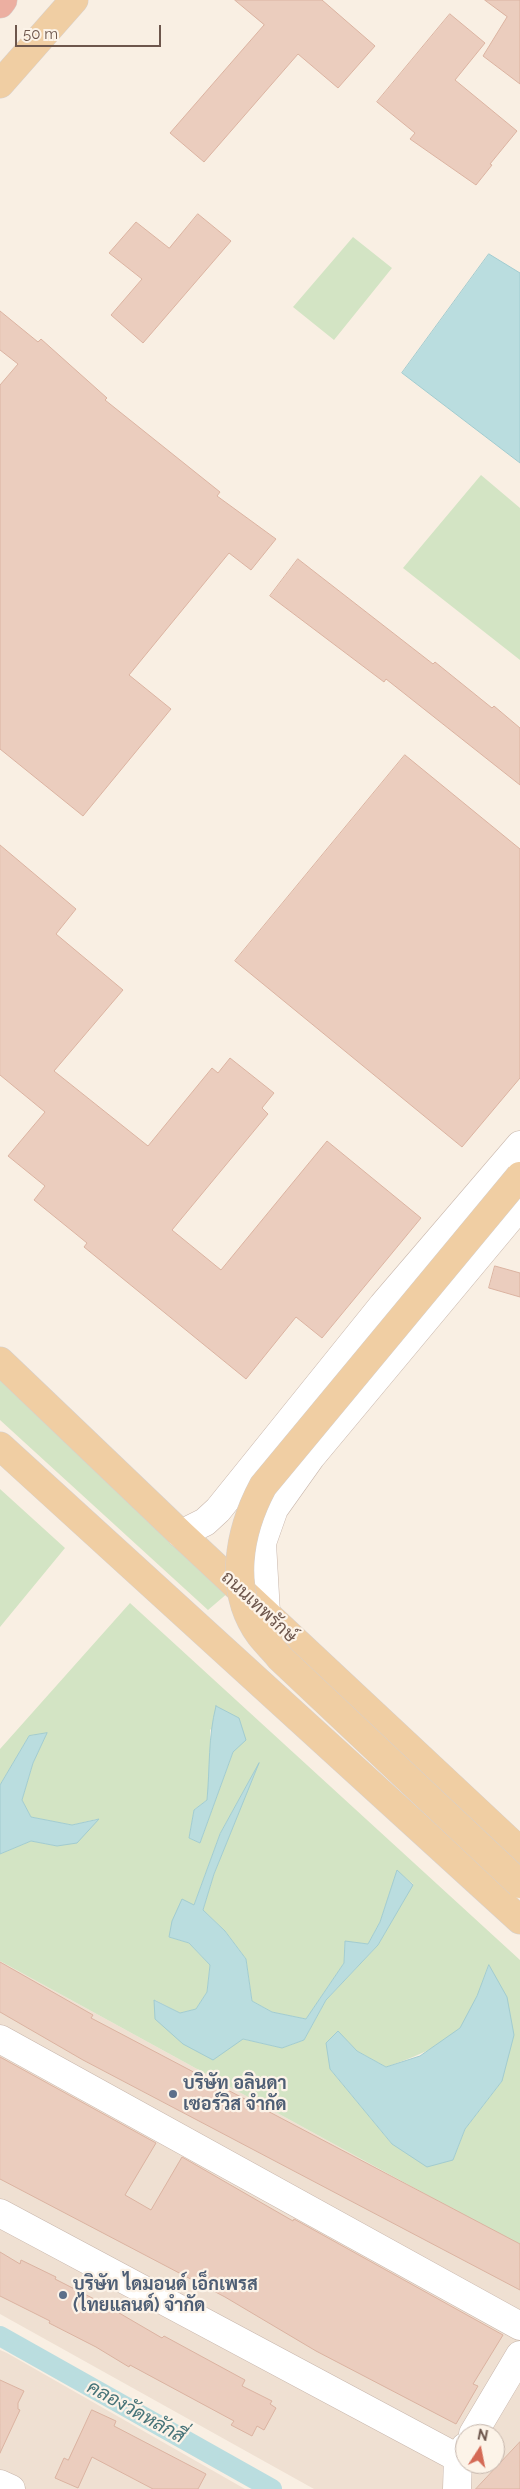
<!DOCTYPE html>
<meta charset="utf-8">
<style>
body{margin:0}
#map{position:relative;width:520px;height:2489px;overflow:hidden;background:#f9efe3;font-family:Raleway,sans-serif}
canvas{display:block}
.north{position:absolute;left:455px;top:2424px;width:50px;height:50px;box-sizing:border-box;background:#fcf3e8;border:1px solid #c3b4aa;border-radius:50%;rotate:11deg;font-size:14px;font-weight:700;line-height:20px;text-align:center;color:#6d564c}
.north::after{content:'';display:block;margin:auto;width:18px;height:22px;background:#d46a56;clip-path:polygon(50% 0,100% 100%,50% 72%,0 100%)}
.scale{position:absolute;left:15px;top:25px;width:146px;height:22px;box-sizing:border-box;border:2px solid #6d564c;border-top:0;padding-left:6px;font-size:15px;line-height:18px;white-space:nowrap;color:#6d564c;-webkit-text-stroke:4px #fcf3e8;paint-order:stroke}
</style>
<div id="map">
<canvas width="520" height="2489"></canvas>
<div class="north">N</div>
<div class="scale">50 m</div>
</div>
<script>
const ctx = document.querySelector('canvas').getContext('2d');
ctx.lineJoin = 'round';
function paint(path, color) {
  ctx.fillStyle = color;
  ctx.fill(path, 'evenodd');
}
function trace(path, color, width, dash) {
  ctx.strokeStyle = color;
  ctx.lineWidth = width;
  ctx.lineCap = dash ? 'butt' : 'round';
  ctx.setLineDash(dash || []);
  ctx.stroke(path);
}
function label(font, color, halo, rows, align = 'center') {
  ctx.font = font + ' Raleway,Sarabun,sans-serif';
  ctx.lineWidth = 4.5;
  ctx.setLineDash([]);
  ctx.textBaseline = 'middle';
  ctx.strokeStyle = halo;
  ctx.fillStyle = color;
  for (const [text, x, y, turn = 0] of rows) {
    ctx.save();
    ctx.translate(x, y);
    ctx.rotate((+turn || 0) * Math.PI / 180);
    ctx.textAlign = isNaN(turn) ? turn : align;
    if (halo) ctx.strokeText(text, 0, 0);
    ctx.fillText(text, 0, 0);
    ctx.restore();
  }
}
const residential = new Path2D(`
 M 0,1961 L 520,2246 L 520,2489 L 314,2489 L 0,2314 ZM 465,2434 L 495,2434 L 495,2464 L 465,2464 Z
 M 0,2350 L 7,2353 L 245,2489 L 0,2489 Z`);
const green = new Path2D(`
 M 353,237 L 392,268 L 334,340 L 293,307 Z
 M 481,475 L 520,508 L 520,660 L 403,568 Z
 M 0,1379 L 229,1592 L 208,1610 L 0,1420 Z
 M 0,1489 L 65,1548 L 0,1627 Z
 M 130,1603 L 520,1960 L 520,2246 L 0,1961 L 0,1854 L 31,1841 L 57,1846 L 97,1819 L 72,1825 L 31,1817 L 22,1800 L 33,1763 L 46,1734 L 29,1736 L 0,1785 L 0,1749 ZM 210,1729 L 233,1752 L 200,1843 L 189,1838 L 194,1810 L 207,1800 L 211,1763 ZM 256,1769 L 214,1874 L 203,1910 L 225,1931 L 246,1959 L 252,2001 L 272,2012 L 306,2019 L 344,1963 L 345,1942 L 368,1944 L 380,1922 L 397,1871 L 413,1884 L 378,1945 L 326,2000 L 304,2040 L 282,2048 L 155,2019 L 155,2000 L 180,2013 L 196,2009 L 207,1992 L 210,1965 L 189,1943 L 169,1937 L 194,1905 L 220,1834 ZM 489,1965 L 502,2081 L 465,2129 L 453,2160 L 392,2144 L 330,2069 L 338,2032 L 357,2051 L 386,2067 C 409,2059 442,2047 460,2028 C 472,2016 483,1981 489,1965 Z`);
const water = new Path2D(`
 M 489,254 L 520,273 L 520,463 L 402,373 Z
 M 216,1706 L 239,1718 L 246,1740 L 233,1752 L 200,1843 L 189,1838 L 194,1810 L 207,1800 C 210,1768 208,1737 216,1706 Z
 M 47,1733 L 33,1763 L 22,1800 L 31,1817 L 72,1825 L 99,1819 L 77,1843 L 57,1846 L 31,1841 L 0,1854 L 0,1785 L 29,1736 Z
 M 259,1763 L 214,1874 L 203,1910 L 225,1931 L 246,1959 L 252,2001 L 272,2012 L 306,2019 L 344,1963 L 345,1941 L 368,1944 L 380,1922 L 397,1870 L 413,1885 L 378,1945 L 326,2000 L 304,2040 L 282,2048 L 243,2039 L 213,2060 L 183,2044 L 155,2019 L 154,2000 L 180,2013 L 196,2009 L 207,1992 L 210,1965 L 189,1943 L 169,1937 L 172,1921 L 182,1899 L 194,1905 L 220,1834 Z
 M 489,1965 L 507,1997 L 514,2035 L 502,2081 L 465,2129 L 453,2160 L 427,2167 L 392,2144 L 330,2069 L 326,2043 L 338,2031 L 357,2051 L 386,2067 L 420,2056 L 460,2028 L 477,1996 Z`);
const canal = new Path2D(`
 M 0,2336 L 272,2489`);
const building = new Path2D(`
 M 235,0 L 322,0 L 375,46 L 338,88 L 298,54 L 204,162 L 170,133 L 264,25 Z
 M 485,0 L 520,0 L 520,84 L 483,56 L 507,17 Z
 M 450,14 L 485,43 L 455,80 L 517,131 L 490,164 L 492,165 L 476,185 L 410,139 L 415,133 L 377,102 Z
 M 198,214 L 231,241 L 143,343 L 111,315 L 142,279 L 109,253 L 136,222 L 169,248 Z
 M 0,311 L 38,342 L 41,339 L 107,398 L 105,400 L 220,492 L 217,496 L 276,539 L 251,570 L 229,553 L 129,675 L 171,709 L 83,816 L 0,749 L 0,385 L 18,364 L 0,350 Z
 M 298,559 L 433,664 L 435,662 L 492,708 L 494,706 L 520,728 L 520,785 L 386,679 L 384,682 L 270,596 Z
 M 405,755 L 520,849 L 520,1078 L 462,1147 L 235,961 Z
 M 0,845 L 76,909 L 56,934 L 123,990 L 54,1071 L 148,1146 L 212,1068 L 218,1073 L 230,1058 L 274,1093 L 262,1108 L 268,1114 L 172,1230 L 221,1270 L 327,1141 L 421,1218 L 322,1338 L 296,1317 L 246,1379 L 84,1247 L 87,1243 L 34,1200 L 45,1186 L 8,1156 L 45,1112 L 0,1075 Z
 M 495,1266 L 520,1273 L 520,1297 L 489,1288 Z
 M 0,1962 L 93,2015 L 91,2018 L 520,2244 L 520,2290 L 83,2060 L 0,2012 Z
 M 0,2057 L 156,2143 L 125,2195 L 151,2210 L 182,2157 L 293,2221 L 294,2219 L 503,2335 L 473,2384 L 478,2386 L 456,2424 L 316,2351 L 225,2297 L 0,2179 Z
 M 0,2252 L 20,2264 L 21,2260 L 56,2277 L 55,2279 L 102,2303 L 162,2338 L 164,2336 L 245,2380 L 242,2386 L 272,2401 L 270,2404 L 276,2408 L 264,2430 L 257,2426 L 252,2436 L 231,2425 L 234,2421 L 130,2365 L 129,2367 L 96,2347 L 49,2323 L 50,2321 L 0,2296 Z
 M 0,2380 L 24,2391 L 18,2403 L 18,2409 L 20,2410 L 0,2453 Z
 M 92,2410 L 116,2421 L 114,2426 L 206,2474 L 198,2489 L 153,2489 L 92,2457 L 78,2488 L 55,2478 L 64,2458 L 68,2460 Z
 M 520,2442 L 520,2489 L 476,2489 Z`);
const minor = new Path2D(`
 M 181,1534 L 205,1522 L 218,1510 L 383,1305 L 520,1145
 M 266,1613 L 262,1543 L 274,1509 L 311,1457 L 520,1206
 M 0,2039 L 520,2326
 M 0,2213 L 458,2458
 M 473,2434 L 520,2355
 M 0,2484 L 11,2489
 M 457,2489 L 458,2458 L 465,2447`);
const major = new Path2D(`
 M 0,84 L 74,0
 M 0,1361 L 181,1534 L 520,1851
 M 0,1446 L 520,1920`);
const highway = new Path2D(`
 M 0,4 L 3,0`);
const majorBridge = new Path2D(`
 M 520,1176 L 263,1486 C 239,1531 227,1590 260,1635 C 266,1643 274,1650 280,1658 L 520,1884`);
const markers = [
 [173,2094,5,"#5c6f8a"],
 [63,2295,5,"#5c6f8a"]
];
const streetNames = [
 ["ถนนเทพรักษ์",259,1607,43]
];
const serviceNames = [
 ["บริษัท อลินดา",183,2084],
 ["เซอร์วิส จำกัด",183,2105],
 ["บริษัท ไดมอนด์ เอ็กเพรส",73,2285],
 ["(ไทยแลนด์) จำกัด",73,2306]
];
const waterNames = [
 ["คลองวัดหลักสี่",136,2412,29]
];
paint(residential, '#efe0d2');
paint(green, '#d3e4c4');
paint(water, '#badddf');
trace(water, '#a2ccd0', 1);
trace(canal, '#badddf', 20);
paint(building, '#ebcdbe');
trace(building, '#dbb3a1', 1);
trace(minor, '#c8b6ab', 29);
trace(major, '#d6d0cd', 29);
trace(highway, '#d6d0cd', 29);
trace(minor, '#fff', 28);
trace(major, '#f0cea3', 28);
trace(highway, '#ecafa1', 28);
trace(majorBridge, '#d6d0cd', 29, []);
trace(majorBridge, '#f0cea3', 28);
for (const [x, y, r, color] of markers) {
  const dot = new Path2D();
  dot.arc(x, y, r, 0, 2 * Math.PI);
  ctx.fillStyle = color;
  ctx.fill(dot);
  trace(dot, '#fcf3e8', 2);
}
label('18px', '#6d564c', '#fcf3e8', streetNames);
label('bold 18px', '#4e5e75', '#fcf3e8', serviceNames, 'left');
label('italic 19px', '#467378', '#fcf3e8', waterNames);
</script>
